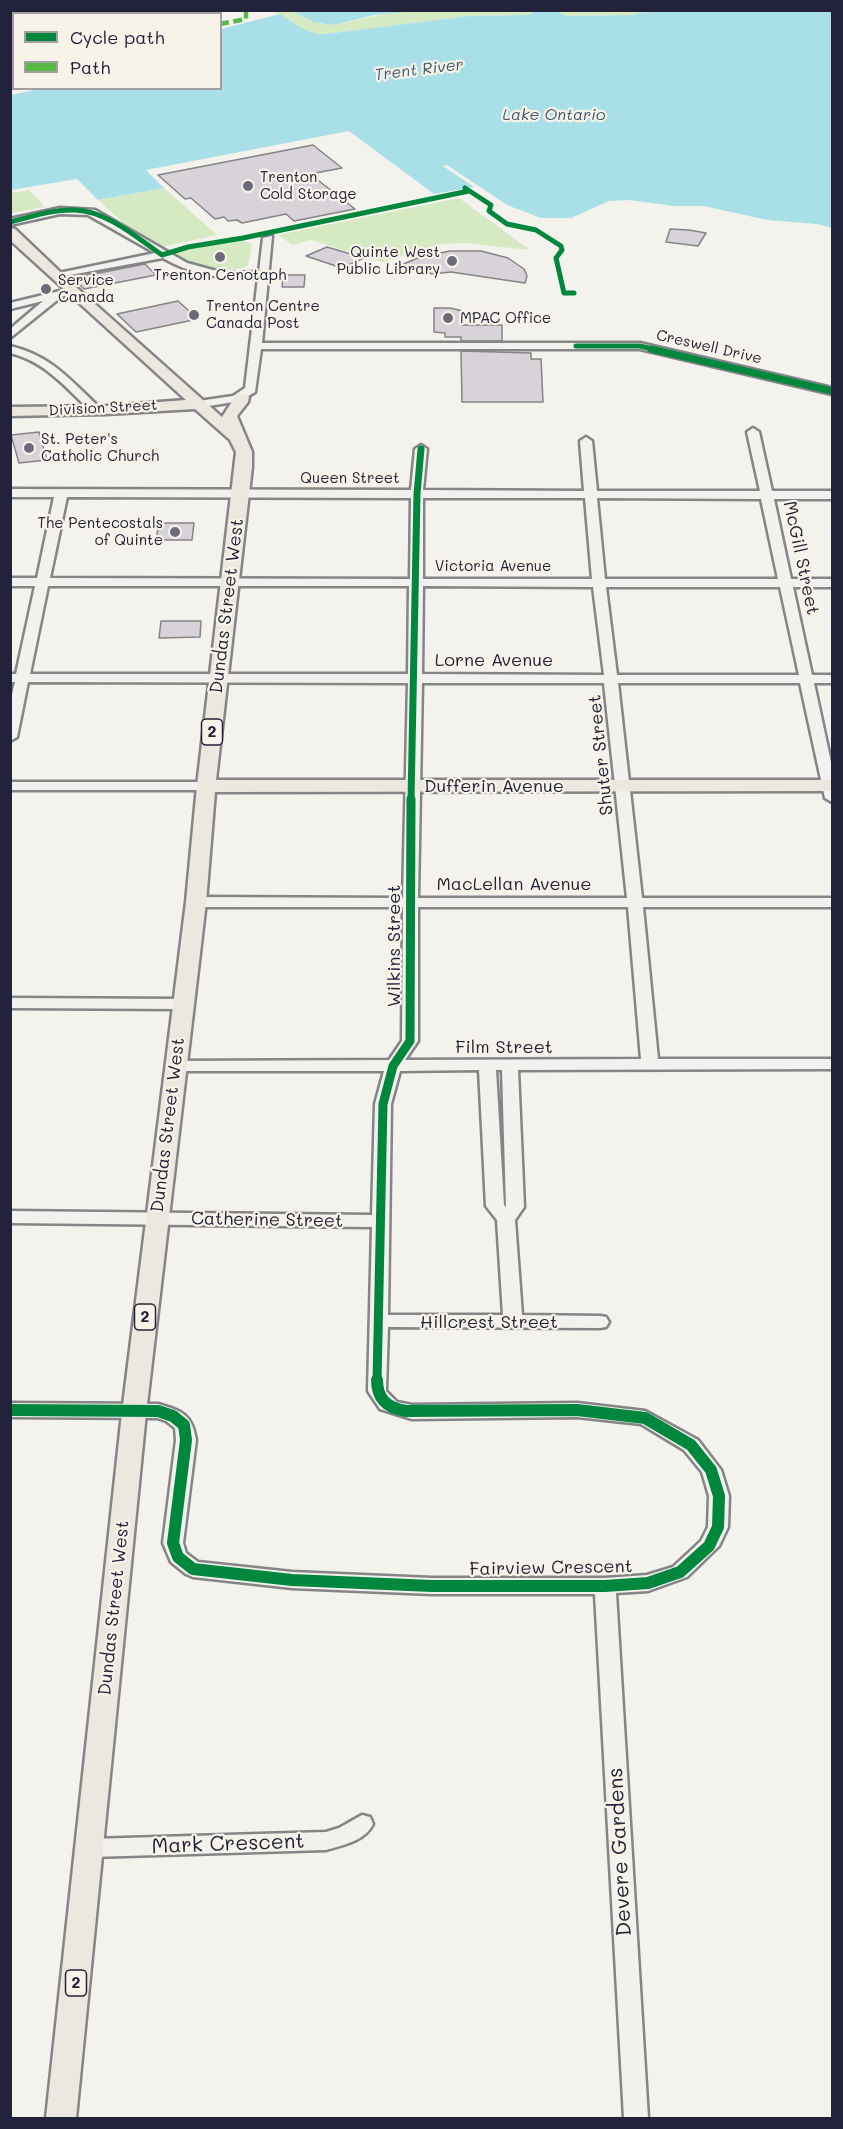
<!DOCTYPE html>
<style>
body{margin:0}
#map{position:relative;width:843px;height:2129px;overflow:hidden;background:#f4f2ec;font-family:Mali,sans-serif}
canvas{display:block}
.frame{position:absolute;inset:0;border:12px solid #22223b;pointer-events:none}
.legend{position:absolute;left:12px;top:12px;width:210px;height:78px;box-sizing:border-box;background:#f7f3e8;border:2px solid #a29fa3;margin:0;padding:8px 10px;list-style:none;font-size:18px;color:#22223b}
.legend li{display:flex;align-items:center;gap:12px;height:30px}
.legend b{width:30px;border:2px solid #a29fa3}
</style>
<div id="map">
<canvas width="843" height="2129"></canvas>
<div class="frame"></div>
<ul class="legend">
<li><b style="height:8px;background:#00873e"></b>Cycle path</li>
<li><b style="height:8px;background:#58b947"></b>Path</li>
</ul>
</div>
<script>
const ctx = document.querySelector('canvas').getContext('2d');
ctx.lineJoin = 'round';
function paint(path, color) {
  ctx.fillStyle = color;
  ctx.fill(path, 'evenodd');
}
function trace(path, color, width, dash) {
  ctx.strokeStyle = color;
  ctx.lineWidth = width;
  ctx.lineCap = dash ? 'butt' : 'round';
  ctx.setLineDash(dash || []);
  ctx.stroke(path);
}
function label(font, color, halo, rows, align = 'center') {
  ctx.font = font + ' Mali,sans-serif';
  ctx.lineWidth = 4.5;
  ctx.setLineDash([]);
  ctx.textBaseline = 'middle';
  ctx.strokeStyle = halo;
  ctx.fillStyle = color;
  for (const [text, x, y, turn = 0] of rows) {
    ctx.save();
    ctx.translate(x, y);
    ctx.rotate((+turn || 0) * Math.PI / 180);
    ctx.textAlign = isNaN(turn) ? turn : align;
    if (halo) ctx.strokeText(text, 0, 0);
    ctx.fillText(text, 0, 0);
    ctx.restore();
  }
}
const green = new Path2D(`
 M 532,10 L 532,14 L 526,15 L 469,16 L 326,34 C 306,34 291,21 274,11 L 293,11 L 313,22 L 333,25 L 395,12 Z
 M 555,11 L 658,11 L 631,15 L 566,16 Z
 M 164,188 L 217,235 L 153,249 L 98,200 Z
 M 29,190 L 45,207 L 11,213 L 11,193 Z
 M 459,198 L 530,250 L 465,243 L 440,244 L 382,262 L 311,240 L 293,245 L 278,235 Z
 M 235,238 L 252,244 L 248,266 C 223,276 195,266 172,255 L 172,252 Z`);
const water = new Path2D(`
 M 293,11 L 416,11 L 375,15 L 333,25 L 313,22 Z
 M 532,11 L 555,11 L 566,16 L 631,15 L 658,10 L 832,11 L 832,228 L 817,224 L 767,220 L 704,206 L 674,206 L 629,200 L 609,201 L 571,218 L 541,218 L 507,205 L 447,165 L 443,166 L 474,187 L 434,194 L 349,131 L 146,170 L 164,188 L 98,200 L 77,179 L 11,190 L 11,95 L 44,88 L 220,88 L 221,29 L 280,14 C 295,24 307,34 326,34 L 469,16 L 526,15 L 532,14 Z`);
const building = new Path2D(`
 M 313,145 L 342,168 L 310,174 L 355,209 L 294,221 L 286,214 L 242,223 L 237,220 L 228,221 L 224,217 L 215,219 L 191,198 L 185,199 L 158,175 Z
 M 670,229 L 689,230 L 706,233 L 698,246 L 666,242 Z
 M 327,247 L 364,258 L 342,268 L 306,256 Z
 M 450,251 L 481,251 L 508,258 L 524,269 L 527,276 L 525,283 L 451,272 L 432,274 L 419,268 L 401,265 L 420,257 Z
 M 145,264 L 156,275 L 84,289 L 73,278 Z
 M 283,275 L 305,275 L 304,287 L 282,287 Z
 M 178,301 L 198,319 L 136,332 L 117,314 Z
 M 434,308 L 450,308 L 463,311 L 462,325 L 502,325 L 502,341 L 461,341 L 461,337 L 445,337 L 445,333 L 434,332 Z
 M 461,351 L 531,353 L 531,359 L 541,359 L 543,402 L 462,402 Z
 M 39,432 L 47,460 L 19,463 L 11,435 Z
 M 159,523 L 194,523 L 192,540 L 156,540 Z
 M 161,621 L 201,621 L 200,637 L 159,638 Z`);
const minor = new Path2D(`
 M 203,10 L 215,10 L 211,14 L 199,14 Z
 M 14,47 L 14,53 L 10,54 L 10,48 Z
 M 60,208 L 95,210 L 187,263 L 224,273 L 259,272 L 263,238 L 272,236 L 262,343 L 640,343 L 832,388 L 832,394 L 640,349 L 261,349 L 255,392 L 240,401 L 196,408 L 190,404 L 192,402 L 233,396 L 245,388 L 258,278 C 223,279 194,276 163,258 L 54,278 L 54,274 L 155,253 L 88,215 L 60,214 L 10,225 L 10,219 Z
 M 72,288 L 77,291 L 76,293 L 61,297 L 10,338 L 10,329 L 43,301 L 10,309 L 10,303 Z
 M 10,346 C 52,356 70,380 100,408 L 100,412 L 92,412 C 67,389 45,361 10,353 Z
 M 753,428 L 759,432 L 772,491 L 832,491 L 832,499 L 774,499 L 791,579 L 832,579 L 832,587 L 793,587 L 812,675 L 832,675 L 832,683 L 814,683 L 832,767 L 832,802 L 825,798 L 800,683 L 618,683 L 642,898 L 832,898 L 832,907 L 643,907 L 658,1059 L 832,1059 L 832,1069 L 518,1070 L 524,1207 L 515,1220 L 522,1315 L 600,1316 L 606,1317 L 609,1322 L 606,1327 L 600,1328 L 388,1327 L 386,1391 L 397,1402 L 412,1405 L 577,1403 L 645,1411 L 698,1440 L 721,1470 L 729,1496 L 728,1527 L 719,1546 L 687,1577 L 648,1591 L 616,1593 L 648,2118 L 624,2118 L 595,1594 L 432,1594 L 292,1588 L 193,1577 L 186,1574 L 171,1562 L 163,1543 L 176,1440 L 175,1428 L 166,1421 L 157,1418 L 10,1417 L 10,1403 L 158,1404 C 182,1411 192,1414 196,1440 L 183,1543 L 186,1553 L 198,1562 L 292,1572 L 432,1578 L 605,1578 L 647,1575 L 673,1567 L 701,1541 L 708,1527 L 709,1496 L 702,1472 L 684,1450 L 641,1424 L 577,1417 L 412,1419 L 380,1409 L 368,1391 L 372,1227 L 10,1223 L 10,1211 L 372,1215 L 375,1104 L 384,1071 L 175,1071 L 169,1070 L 167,1066 L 169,1062 L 175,1061 L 389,1060 L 402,1041 L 403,907 L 196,907 L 188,902 L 196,897 L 403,898 L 408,683 L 28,682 L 17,737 L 10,741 L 10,702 L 15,682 L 10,682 L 10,674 L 16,674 L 35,586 L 10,586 L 10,578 L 37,578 L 54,497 L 10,497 L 10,489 L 411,490 L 415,449 L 421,445 L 427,449 L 423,490 L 584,491 L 580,441 L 586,437 L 592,441 L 597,491 L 760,491 L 747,432 ZM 67,497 L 411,498 L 410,579 L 50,578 ZM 423,498 L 585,498 L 592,579 L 423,579 ZM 597,498 L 761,499 L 778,579 L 605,579 ZM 48,586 L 409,586 L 408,674 L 30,674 ZM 423,586 L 593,587 L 604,675 L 422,674 ZM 606,587 L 780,587 L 799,675 L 617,675 ZM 422,683 L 604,683 L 627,898 L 418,898 ZM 418,907 L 628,907 L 641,1059 L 405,1060 L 418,1041 ZM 479,1070 L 486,1206 L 497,1220 L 503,1315 L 388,1315 L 391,1104 L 400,1071 ZM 496,1070 L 502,1070 L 506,1207 L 504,1205 Z
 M 10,782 L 206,782 L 213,786 L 206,790 L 10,790 Z
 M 10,998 L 182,999 L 190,1004 L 182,1009 L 10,1008 Z
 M 362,1815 L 370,1817 L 373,1824 C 365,1841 343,1845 326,1850 L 91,1857 L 83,1855 L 80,1848 L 83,1841 L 91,1839 L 326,1832 L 339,1828 Z`);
const major = new Path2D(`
 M 10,228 L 15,229 L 77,288 L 222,417 L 237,394 L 247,394 L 249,397 L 248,402 L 237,416 L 252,452 L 252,467 L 216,780 L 832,780 L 832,791 L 215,792 L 206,902 L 146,1413 L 76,2118 L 46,2118 L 122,1413 L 186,902 L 197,786 L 236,452 L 230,440 L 195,409 L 106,414 L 10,416 L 10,407 L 106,406 L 186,400 L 10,240 Z`);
const quiet = new Path2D(`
 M 220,24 L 246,19 L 246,10`);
const cyclewayFar3 = new Path2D(`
 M 465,188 L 491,205 L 489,211 L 507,224 L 536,230 L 561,246 L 562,250 L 556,258 L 564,293 L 574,293
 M 10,222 C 31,217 53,209 75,210 C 107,211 137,238 162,255 L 188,247 L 243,238 L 469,191
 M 576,346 L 640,346 L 657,350`);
const cyclewayFar2 = new Path2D(`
 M 651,349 L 832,391
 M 411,800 L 417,494 L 421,449`);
const cyclewayFar1 = new Path2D(`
 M 377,1381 L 383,1104 L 393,1066 L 410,1041 L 411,799`);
const cycleway = new Path2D(`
 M 10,1410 L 158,1411 L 173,1416 L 184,1425 L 186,1440 L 173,1543 L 178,1557 L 193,1569 L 292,1580 L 432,1586 L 605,1586 L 648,1583 L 680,1572 L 709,1546 L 718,1527 L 719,1496 L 711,1470 L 691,1445 L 645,1418 L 577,1410 L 406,1411 C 387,1408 377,1399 377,1380`);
const markers = [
 [248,186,6,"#6c6b79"],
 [220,257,6,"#6c6b79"],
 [452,261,6,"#6c6b79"],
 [46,289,6,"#6c6b79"],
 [194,315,6,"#6c6b79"],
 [448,318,6,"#6c6b79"],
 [29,448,6,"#6c6b79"],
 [175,532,6,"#6c6b79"]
];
const farPoinames = [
 ["Trenton",260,177],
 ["Cold Storage",260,194],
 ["Quinte West",440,252,"right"],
 ["Public Library",440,269,"right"],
 ["Trenton Cenotaph",220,275,"center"],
 ["Service",58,280],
 ["Canada",58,297],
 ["Trenton Centre",206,306],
 ["Canada Post",206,323],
 ["MPAC Office",460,318],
 ["St. Peter's",41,439],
 ["Catholic Church",41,456],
 ["The Pentecostals",163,523,"right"],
 ["of Quinte",163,540,"right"]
];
const farStreetnames = [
 ["Creswell Drive",709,347,13],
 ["Division Street",103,408,-3],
 ["Queen Street",350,478],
 ["Victoria Avenue",493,566]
];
const farWaternames = [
 ["Trent River",419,70,-7],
 ["Lake Ontario",554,115]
];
const shields = [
 [212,732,21],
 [145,1317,21],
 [76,1983,21]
];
const shieldNames = [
 ["2",212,732],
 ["2",145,1317],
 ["2",76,1983]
];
const streetNames = [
 ["McGill Street",801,558,78],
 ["Dundas Street West",227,606,-83],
 ["Lorne Avenue",494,660],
 ["Shuter Street",601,755,-96],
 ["Dufferin Avenue",494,786],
 ["MacLellan Avenue",514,884],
 ["Wilkins Street",394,946,-90],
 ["Film Street",504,1047],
 ["Dundas Street West",168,1125,-83],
 ["Catherine Street",267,1220,1],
 ["Hillcrest Street",489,1322],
 ["Fairview Crescent",551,1568,-1],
 ["Dundas Street West",114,1608,-84]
];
const nearStreetnames = [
 ["Mark Crescent",228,1844,-2],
 ["Devere Gardens",620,1852,-93]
];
paint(green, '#d5eac2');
paint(water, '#a9e0e8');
paint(building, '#d7d3d9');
trace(building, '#858486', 1.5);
trace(minor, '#858486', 5);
trace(major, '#858486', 5);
paint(minor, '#f2f1ed');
paint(major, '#ece8df');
trace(quiet, '#58b947', 4.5, [9, 4.5]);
trace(cyclewayFar3, '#00873e', 5);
trace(cyclewayFar2, '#00873e', 7);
trace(cyclewayFar1, '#00873e', 9);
trace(cycleway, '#00873e', 12);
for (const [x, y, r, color] of markers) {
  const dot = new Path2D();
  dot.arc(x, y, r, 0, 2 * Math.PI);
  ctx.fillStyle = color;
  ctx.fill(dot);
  trace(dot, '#f7f3e8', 2);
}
label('15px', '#22223b', '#f7f3e8', farPoinames, 'left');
label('15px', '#22223b', '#f7f3e8', farStreetnames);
label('italic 16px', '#41596e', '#f7f3e8', farWaternames);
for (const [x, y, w] of shields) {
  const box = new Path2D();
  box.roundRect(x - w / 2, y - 13, w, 26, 4.5);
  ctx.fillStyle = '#f7f3e8';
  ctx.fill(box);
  trace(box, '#22223b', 1.5);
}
label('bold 16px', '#22223b', null, shieldNames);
label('18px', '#22223b', '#f7f3e8', streetNames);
label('21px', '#22223b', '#f7f3e8', nearStreetnames);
</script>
